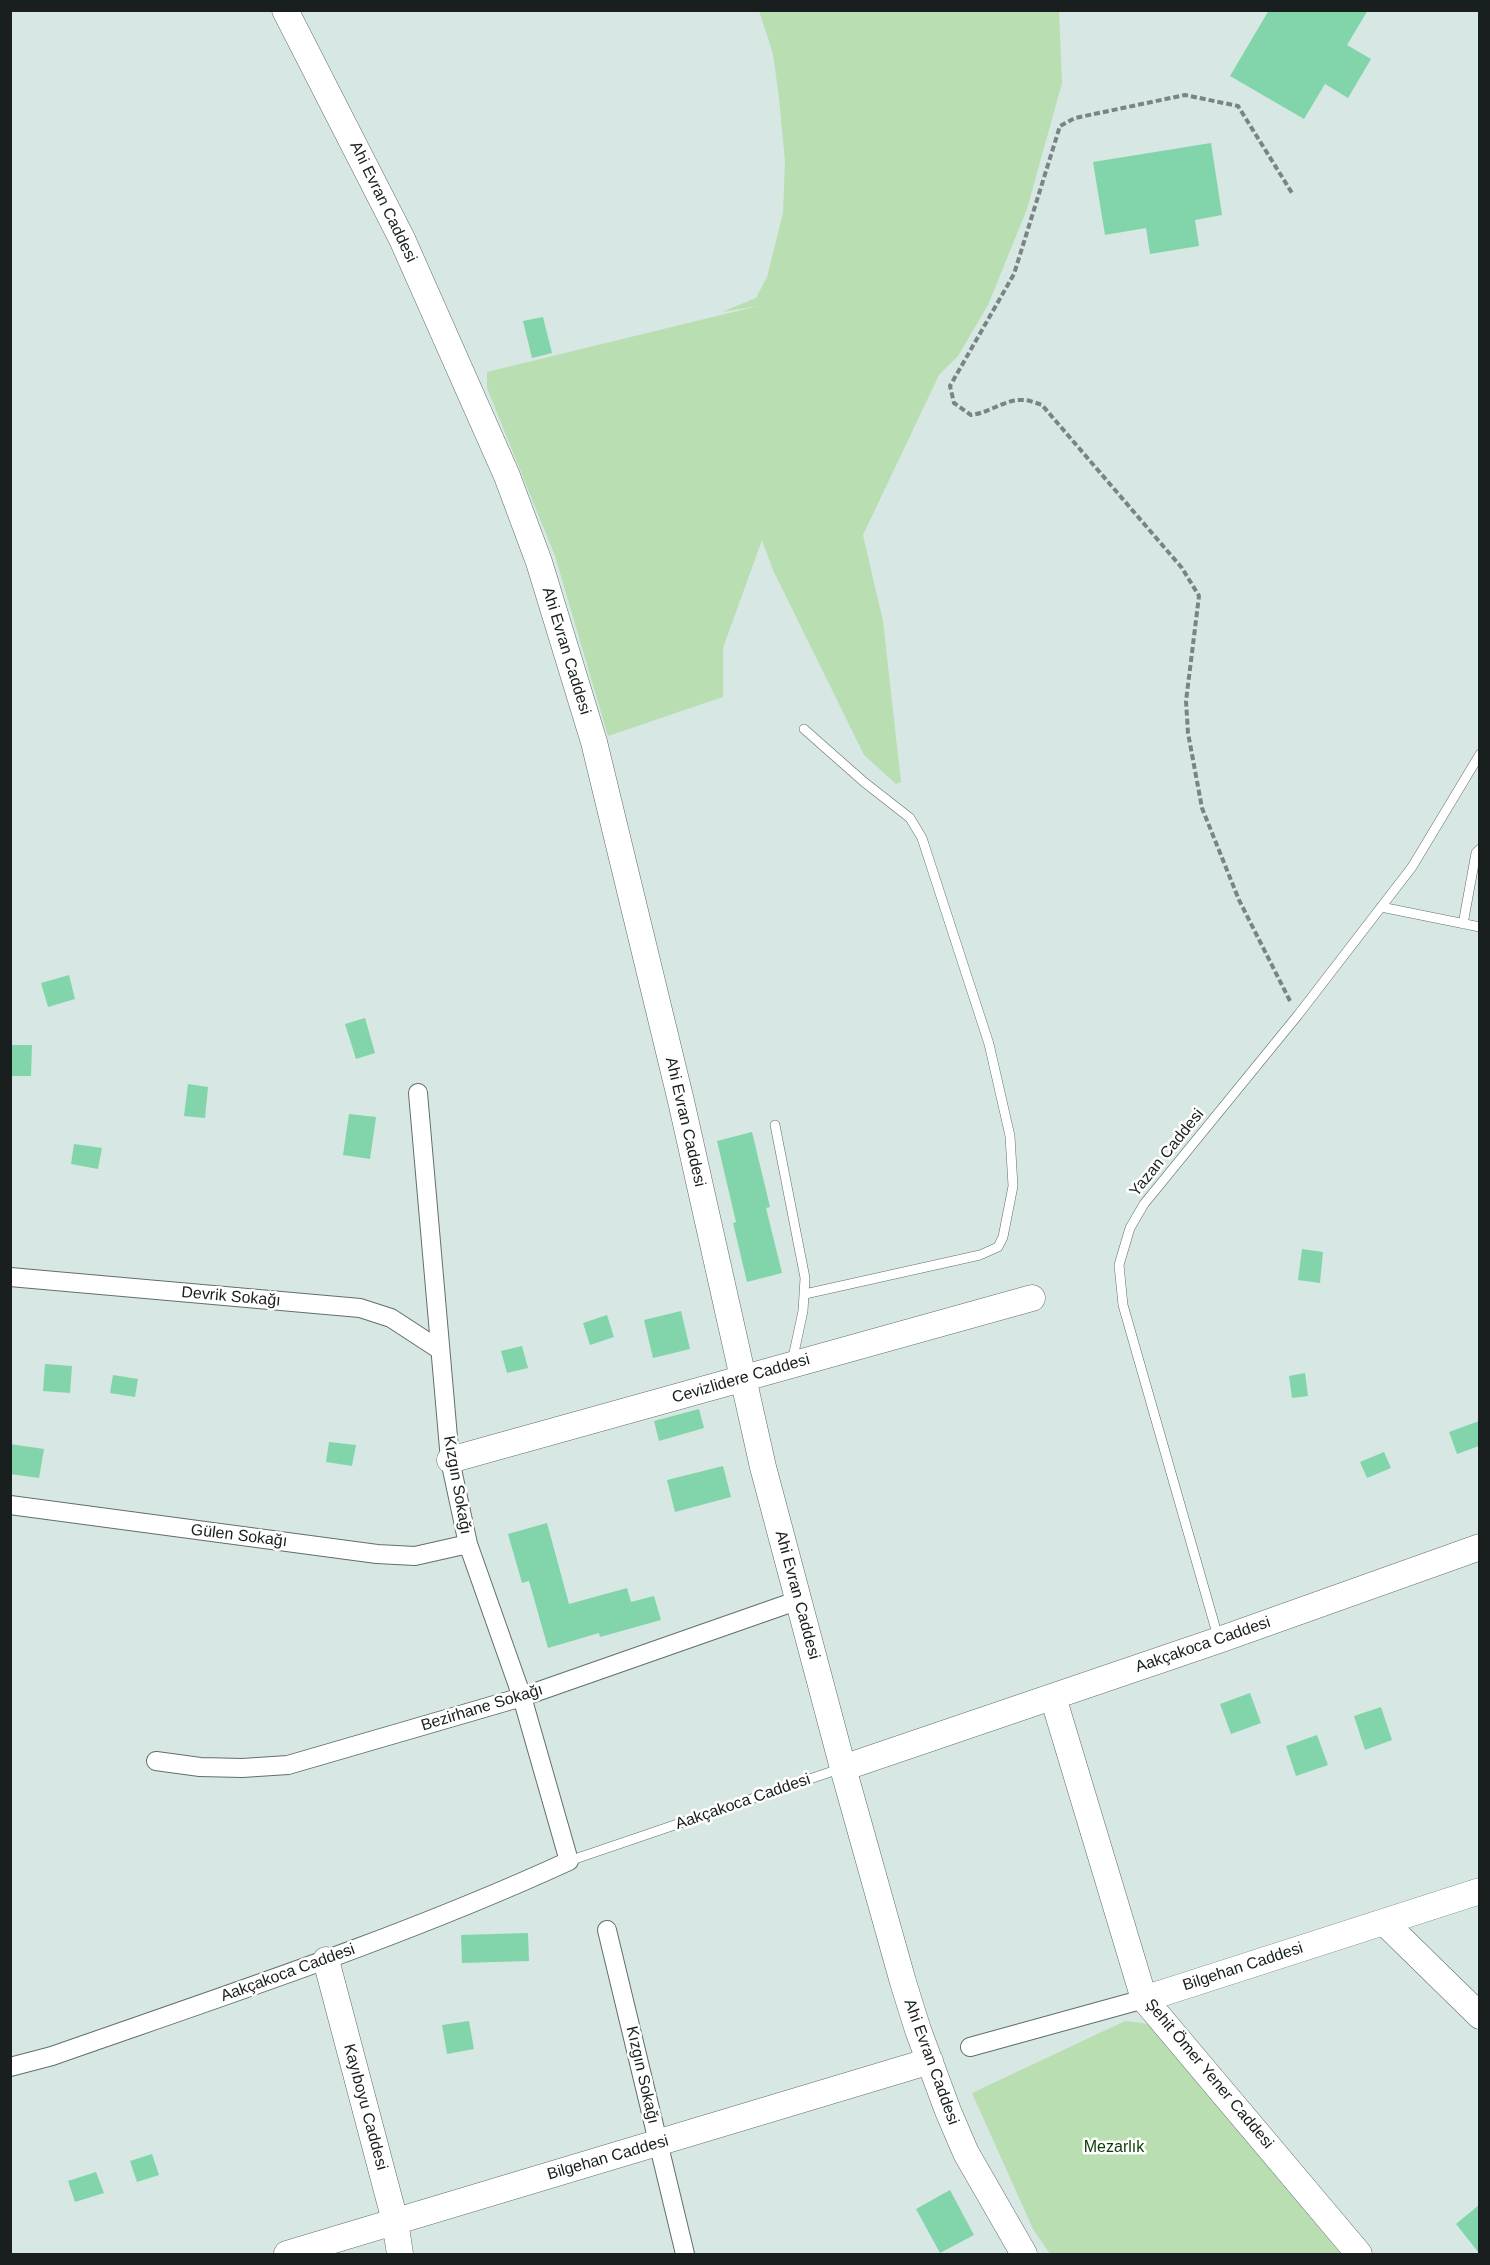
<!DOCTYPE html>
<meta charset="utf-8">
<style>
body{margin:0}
#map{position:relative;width:1490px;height:2265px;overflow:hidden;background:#d7e7e3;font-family:Arial,sans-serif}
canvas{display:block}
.frame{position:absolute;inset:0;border:12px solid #191f1e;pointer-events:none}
</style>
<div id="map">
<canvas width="1490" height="2265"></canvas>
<div class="frame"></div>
</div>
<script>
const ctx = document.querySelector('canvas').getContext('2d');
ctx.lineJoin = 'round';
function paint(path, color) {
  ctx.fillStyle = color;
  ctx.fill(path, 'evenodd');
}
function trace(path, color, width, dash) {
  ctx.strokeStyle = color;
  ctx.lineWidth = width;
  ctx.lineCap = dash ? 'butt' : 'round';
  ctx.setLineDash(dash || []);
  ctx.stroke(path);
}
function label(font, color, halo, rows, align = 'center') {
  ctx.font = font + ' Arial,sans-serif';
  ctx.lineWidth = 5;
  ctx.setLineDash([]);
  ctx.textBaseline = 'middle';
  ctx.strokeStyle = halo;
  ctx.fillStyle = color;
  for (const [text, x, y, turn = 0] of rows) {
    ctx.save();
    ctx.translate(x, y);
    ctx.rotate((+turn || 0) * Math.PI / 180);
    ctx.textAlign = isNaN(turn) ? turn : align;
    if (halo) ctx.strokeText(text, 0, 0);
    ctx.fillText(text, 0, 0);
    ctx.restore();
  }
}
const green = new Path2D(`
 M 759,11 L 1059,11 L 1062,83 L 1027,209 L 988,305 L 958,356 L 939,375 L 863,535 L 883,621 L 901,782 L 896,784 L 864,755 L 773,570 L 762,540 L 723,648 L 723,697 L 608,736 L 555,556 L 487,388 L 487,372 L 758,306 L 722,312 L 756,298 L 767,277 L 783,213 L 785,161 L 779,98 L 773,54 Z
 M 1125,2021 L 1149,2024 L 1341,2254 L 1050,2254 L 1033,2229 L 972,2093 Z`);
const building = new Path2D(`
 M 1269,10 L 1368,10 L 1347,45 L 1371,59 L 1348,98 L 1325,84 L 1304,119 L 1230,76 Z
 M 1211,143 L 1222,215 L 1195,220 L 1199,246 L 1150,254 L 1146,228 L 1105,235 L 1093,162 Z
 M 543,317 L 552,353 L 532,358 L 523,321 Z
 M 69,975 L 75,999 L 48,1007 L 41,983 Z
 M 365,1018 L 375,1053 L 356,1059 L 345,1024 Z
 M 10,1045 L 32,1045 L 31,1076 L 10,1076 Z
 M 188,1084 L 208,1087 L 205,1118 L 184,1116 Z
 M 349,1114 L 376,1117 L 370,1159 L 343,1155 Z
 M 752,1132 L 770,1207 L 766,1208 L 782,1273 L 747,1282 L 733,1223 L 736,1222 L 717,1141 Z
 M 74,1144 L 102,1148 L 98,1169 L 71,1164 Z
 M 1302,1249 L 1323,1252 L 1320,1283 L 1298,1280 Z
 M 681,1311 L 690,1349 L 653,1358 L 644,1320 Z
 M 607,1315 L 614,1337 L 590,1345 L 583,1323 Z
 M 522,1346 L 528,1368 L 507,1373 L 501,1351 Z
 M 45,1364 L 72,1366 L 70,1393 L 43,1391 Z
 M 1305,1373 L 1308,1396 L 1292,1398 L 1289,1376 Z
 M 113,1375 L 138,1379 L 135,1397 L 110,1393 Z
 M 699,1409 L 704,1428 L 659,1441 L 654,1421 Z
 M 1479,1421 L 1479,1446 L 1457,1454 L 1449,1432 Z
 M 329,1442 L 356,1445 L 352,1466 L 326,1462 Z
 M 10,1444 L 44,1449 L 39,1478 L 10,1474 Z
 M 1384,1452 L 1391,1468 L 1367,1478 L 1360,1462 Z
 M 723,1466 L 731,1497 L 675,1512 L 667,1480 Z
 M 547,1523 L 569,1604 L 627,1588 L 631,1602 L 654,1596 L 661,1620 L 600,1637 L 599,1633 L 548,1648 L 529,1581 L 522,1583 L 508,1534 Z
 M 1250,1693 L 1261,1723 L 1231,1734 L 1220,1704 Z
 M 1381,1707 L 1392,1740 L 1365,1750 L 1354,1716 Z
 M 1317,1735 L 1328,1765 L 1296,1776 L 1286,1746 Z
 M 528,1933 L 529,1961 L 462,1963 L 461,1935 Z
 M 469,2021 L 474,2049 L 447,2054 L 442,2025 Z
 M 152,2154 L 159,2175 L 137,2182 L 130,2161 Z
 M 96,2172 L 104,2193 L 75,2202 L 68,2181 Z
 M 950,2190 L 974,2235 L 940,2253 L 916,2209 Z
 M 1479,2205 L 1479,2253 L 1456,2224 Z`);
const path = new Path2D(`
 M 1290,1001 L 1239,900 L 1202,808 L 1188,733 L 1186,701 L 1199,596 L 1182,568 L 1042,405 C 1036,403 1029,400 1023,400 C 1005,399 989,413 971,415 L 954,403 L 950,386 L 1014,274 L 1060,126 L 1075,118 L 1185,95 L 1238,106 L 1292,193`);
const lane = new Path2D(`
 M 804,729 L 864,782 L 910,818 L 922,838 L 989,1044 L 1010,1136 L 1013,1186 L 1003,1237 L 998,1247 L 980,1255 L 805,1294
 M 1381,907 L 1480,927
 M 1463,924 L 1476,853 L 1480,849
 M 775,1125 L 805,1278 L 803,1311 L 792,1362
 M 1218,1637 L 1123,1305 L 1119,1265 L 1130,1228 L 1144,1204 L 1298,1015 L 1412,867 L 1480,754
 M 569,1861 L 842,1768`);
const street = new Path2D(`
 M 10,1277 L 360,1308 L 391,1318 L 440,1350
 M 10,1505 L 377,1554 L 415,1556 L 468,1544
 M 156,1761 L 200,1767 L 242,1768 L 288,1765 L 522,1697 L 799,1600
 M 607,1930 L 685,2254
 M 970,2047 L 1144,1999
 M 10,2067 L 52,2056 C 226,1995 401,1938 569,1861 L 522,1697 L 468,1544 L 450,1460 L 418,1093`);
const secondary = new Path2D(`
 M 285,10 L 402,239 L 507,476 L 539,562 L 594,742 L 681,1101 L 763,1467 L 843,1768 L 903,1982 L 918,2030 L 948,2111 L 966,2153 L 1024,2254
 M 450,1460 L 1032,1298
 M 1053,1697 L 1144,1999 L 1359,2254
 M 843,1768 L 1219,1640 L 1480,1547
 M 1384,1922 L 1480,2016
 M 326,1960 L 395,2221 L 400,2254
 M 1144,1999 L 1480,1891
 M 287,2254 L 930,2061`);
const streetNames = [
 ["Ahi Evran Caddesi",383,202,64],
 ["Ahi Evran Caddesi",566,651,73],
 ["Ahi Evran Caddesi",685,1122,77],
 ["Yazan Caddesi",1167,1153,-51],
 ["Devrik Sokağı",231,1297,5],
 ["Cevizlidere Caddesi",741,1379,-16],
 ["Kızgın Sokağı",457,1485,80],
 ["Gülen Sokağı",239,1536,7],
 ["Ahi Evran Caddesi",797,1595,75],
 ["Aakçakoca Caddesi",1203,1645,-19],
 ["Bezirhane Sokağı",482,1708,-17],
 ["Aakçakoca Caddesi",743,1802,-19],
 ["Bilgehan Caddesi",1243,1967,-18],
 ["Aakçakoca Caddesi",288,1973,-20],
 ["Ahi Evran Caddesi",931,2062,70],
 ["Şehit Ömer Yener Caddesi",1209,2074,50],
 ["Kızgın Sokağı",642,2075,77],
 ["Kayıboyu Caddesi",365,2107,75],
 ["Bilgehan Caddesi",608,2158,-16]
];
const parkNames = [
 ["Mezarlık",1114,2148]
];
paint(green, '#b9deb2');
paint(building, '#82d5aa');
trace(lane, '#616f6c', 10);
trace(street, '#616f6c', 20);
trace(secondary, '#616f6c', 27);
trace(path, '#7a8583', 4, [6, 3]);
trace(lane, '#fff', 9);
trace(street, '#fff', 18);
trace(secondary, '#fff', 26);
label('16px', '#191f1e', '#fff', streetNames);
label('16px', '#073d00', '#fff', parkNames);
</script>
